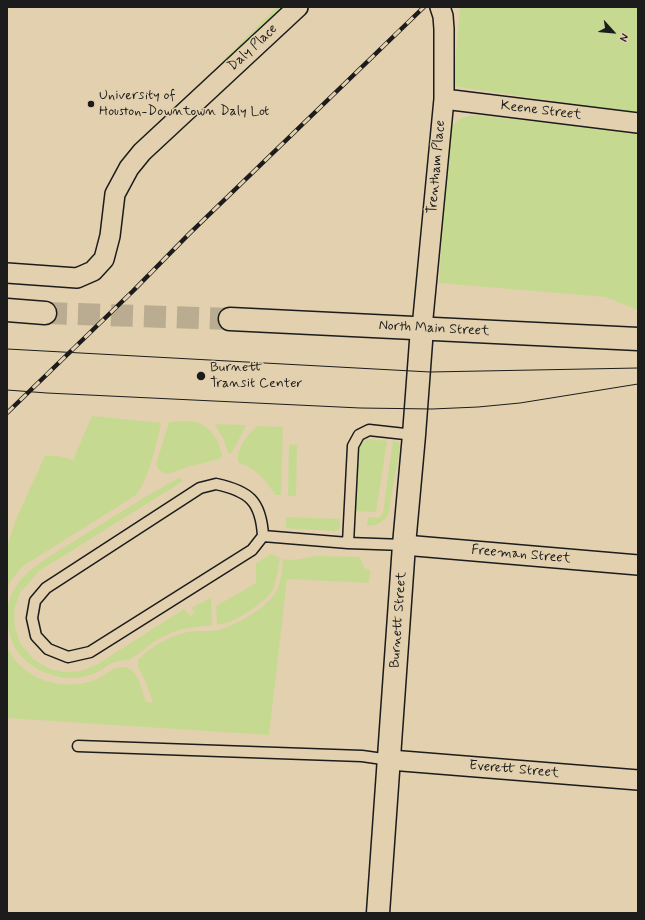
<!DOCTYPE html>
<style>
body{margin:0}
#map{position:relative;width:645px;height:920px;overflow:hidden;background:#e2d0ae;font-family:Mynerve,sans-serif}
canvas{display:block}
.frame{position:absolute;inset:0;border:8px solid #1c1c1c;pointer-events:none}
.north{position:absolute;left:593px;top:12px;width:40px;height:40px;-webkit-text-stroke:3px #e2d0ae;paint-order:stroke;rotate:117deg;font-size:11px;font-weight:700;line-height:16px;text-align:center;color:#1c1c1c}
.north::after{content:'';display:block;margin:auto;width:14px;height:18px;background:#1c1c1c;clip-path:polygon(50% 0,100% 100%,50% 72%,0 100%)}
</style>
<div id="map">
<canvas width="645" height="920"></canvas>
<div class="frame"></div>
<div class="north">N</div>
</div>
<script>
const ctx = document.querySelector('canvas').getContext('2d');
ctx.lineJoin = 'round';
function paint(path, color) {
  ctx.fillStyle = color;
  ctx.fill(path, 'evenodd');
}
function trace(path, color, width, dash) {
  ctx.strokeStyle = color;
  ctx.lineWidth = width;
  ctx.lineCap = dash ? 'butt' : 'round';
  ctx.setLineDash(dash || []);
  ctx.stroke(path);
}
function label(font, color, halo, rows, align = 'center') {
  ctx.font = font + ' Mynerve,sans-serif';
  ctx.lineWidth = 3;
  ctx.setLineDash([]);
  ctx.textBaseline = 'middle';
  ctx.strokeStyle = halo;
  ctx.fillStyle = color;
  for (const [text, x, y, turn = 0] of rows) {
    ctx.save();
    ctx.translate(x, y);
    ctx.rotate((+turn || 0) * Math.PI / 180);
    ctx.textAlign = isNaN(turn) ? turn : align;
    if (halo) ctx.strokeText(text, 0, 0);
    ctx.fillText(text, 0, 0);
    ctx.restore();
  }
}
const green = new Path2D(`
 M 277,7 L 286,7 L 261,31 L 216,67 Z
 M 460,7 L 638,7 L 638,114 L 453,86 Z
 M 475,115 L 638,133 L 638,310 L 606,297 L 439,283 L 449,131 C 457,119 461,117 475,115 Z
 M 92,416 L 161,423 C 157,443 148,480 136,495 L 23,566 L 11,580 L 7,590 L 7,546 L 17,517 L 45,456 L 57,456 L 73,460 Z
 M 169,422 C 178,422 190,420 199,423 C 212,428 220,443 222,456 L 219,459 L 191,466 L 168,474 L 164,473 L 159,470 L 156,465 Z
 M 217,424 L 244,425 L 246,426 L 231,454 L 229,454 L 228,452 L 224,440 L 215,425 Z
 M 258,426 L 283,427 L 281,495 L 275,495 C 267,481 256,468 239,463 C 234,451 249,432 258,426 Z
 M 367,439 L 387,441 L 376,512 L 355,511 L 359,449 L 361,444 Z
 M 393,440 L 399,443 L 400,447 L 388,515 C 382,523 377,525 367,526 L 368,517 L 378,518 L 381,516 L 383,513 Z
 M 289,444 L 297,445 L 296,496 L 288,496 Z
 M 179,478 L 183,481 L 39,571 L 20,593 L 14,610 L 15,627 L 20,643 L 33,659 L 50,669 L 64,672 L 81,671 L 98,664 L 184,609 L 190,616 L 195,613 L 191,608 L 211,598 L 212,625 C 199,627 186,627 173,632 C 166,635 158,639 152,643 C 145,648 139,654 132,658 C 127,661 118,660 112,663 C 107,665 104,669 99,671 C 73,685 42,677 22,657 C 10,645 5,622 8,606 C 13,583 28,571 47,558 L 150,494 Z
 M 286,517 L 340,519 L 340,527 L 339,530 L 334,531 L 286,528 Z
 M 271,554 L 280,558 C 278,568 277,581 272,591 C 266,602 229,627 217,624 L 216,606 L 256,583 L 256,563 Z
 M 317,556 L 360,557 L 364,568 L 370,570 L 369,583 L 287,579 L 269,735 L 7,718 L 7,646 C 21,679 59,691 92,681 C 103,678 117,662 128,668 C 139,672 142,692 146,702 L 153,703 L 146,683 L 138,666 L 138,660 C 151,646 170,636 188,632 C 198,630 209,632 218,630 C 237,625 266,608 276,592 C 281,583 282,569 283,559 L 293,560 Z`);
const secondaryTunnel = new Path2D(`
 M 45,313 L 230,319`);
const service = new Path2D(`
 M 216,484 C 249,491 261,501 263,536 L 252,550 L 90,652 L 68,657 L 48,649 L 36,636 L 32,618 L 35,601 L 46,588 L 200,488 Z
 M 263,536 L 348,543 L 404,545
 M 348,543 L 353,446 L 359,435 L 369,430 L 414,435
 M 78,746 L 362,756 L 390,760`);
const minor = new Path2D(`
 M 444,99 L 638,123
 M 7,273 L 77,278 L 93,271 L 104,259 L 110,236 L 115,194 L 129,168 L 142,152 L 298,7
 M 422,328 L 444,99 L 444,29 L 443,16 L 440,7
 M 404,545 L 638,565
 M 390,760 L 638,780`);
const tertiary = new Path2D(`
 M 378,913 L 404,545 L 414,435 L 422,328`);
const secondary = new Path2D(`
 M 7,310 L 45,313
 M 230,319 L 638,339`);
const tram = new Path2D(`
 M 7,349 L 430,372 L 638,368
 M 7,390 L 47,393 L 360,408 L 432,409 L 478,407 L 520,403 L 638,384`);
const rail = new Path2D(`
 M 7,413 L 133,291 L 189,234 L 424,7`);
const markers = [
 [91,104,4,"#1c1c1c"],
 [201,376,5,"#1c1c1c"]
];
const streetNames = [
 ["Daly Place",253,48,-43],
 ["Keene Street",541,111,7],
 ["Trentham Place",437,167,-85],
 ["North Main Street",434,329,3],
 ["Freeman Street",521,555,5],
 ["Burnett Street",399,620,-86],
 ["Everett Street",514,770,5]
];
const poiNames = [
 ["University of",99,96],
 ["Houston-Downtown Daly Lot",99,112],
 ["Burnett",210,368],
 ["Transit Center",210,384]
];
paint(green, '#c5da90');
trace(secondaryTunnel, '#baac91', 22, [22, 11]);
trace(service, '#1c1c1c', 13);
trace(minor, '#1c1c1c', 22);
trace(tertiary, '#1c1c1c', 25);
trace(secondary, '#1c1c1c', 25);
trace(service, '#e2d0ae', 10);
trace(minor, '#e2d0ae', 19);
trace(tertiary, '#e2d0ae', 22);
trace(secondary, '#e2d0ae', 22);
trace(tram, '#1c1c1c', 1);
trace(rail, '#1c1c1c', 4.5);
trace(rail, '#e2d0ae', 3, [9]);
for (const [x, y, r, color] of markers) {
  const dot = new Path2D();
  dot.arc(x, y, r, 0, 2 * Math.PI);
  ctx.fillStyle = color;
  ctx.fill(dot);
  trace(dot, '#e2d0ae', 1.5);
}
label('14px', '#1c1c1c', '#e2d0ae', streetNames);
label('14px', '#1c1c1c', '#e2d0ae', poiNames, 'left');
</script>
